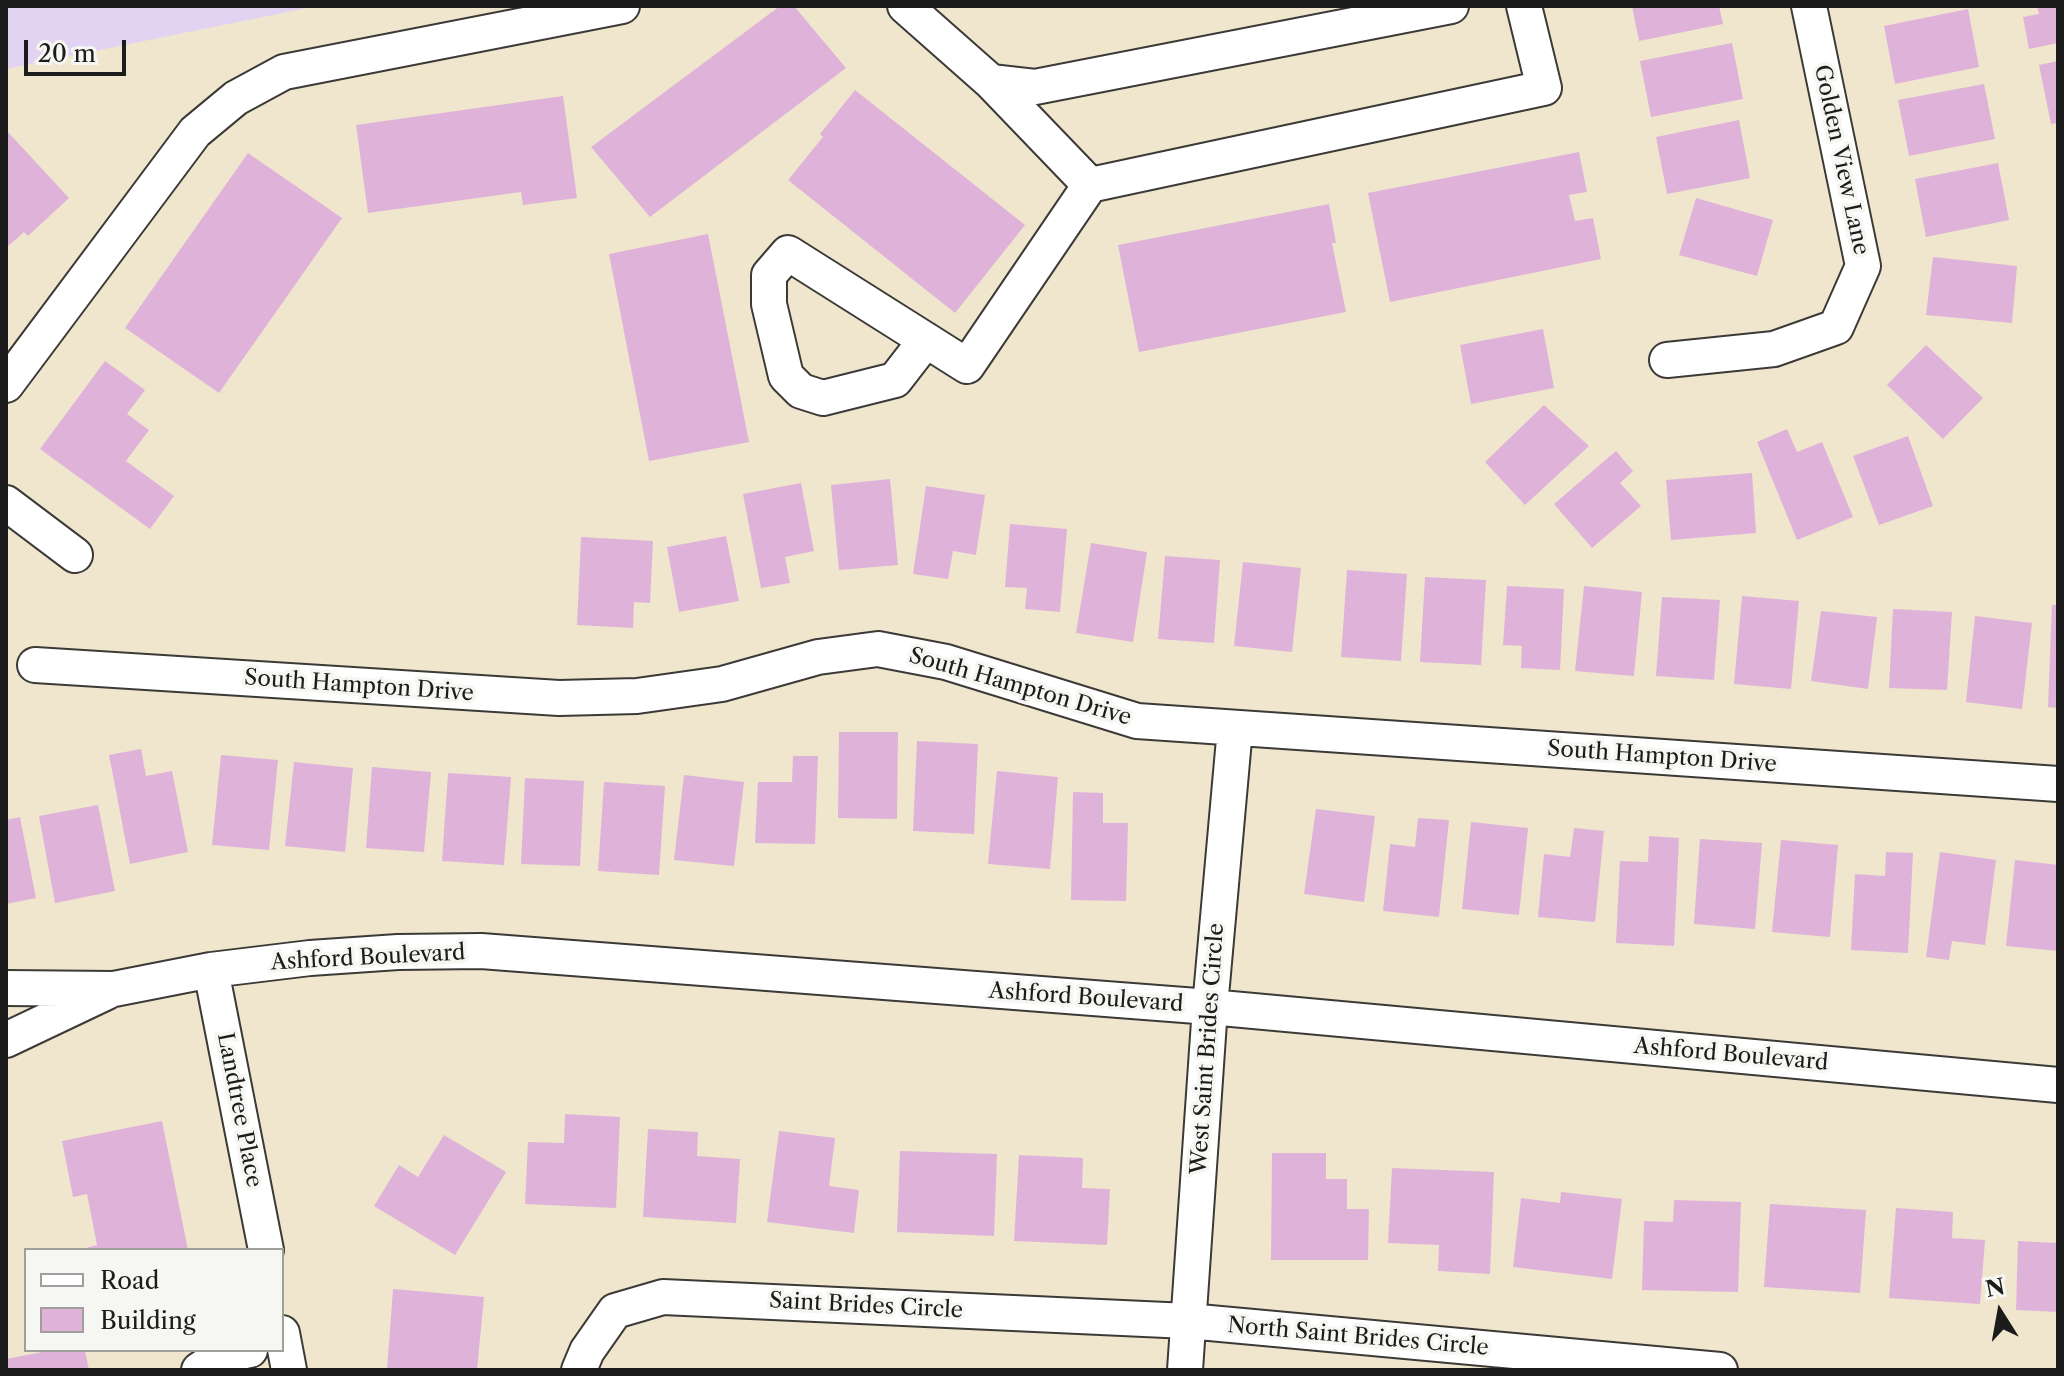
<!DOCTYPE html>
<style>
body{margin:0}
#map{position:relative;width:2064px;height:1376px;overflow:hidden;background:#efe6cd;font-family:"Libre Caslon Text",serif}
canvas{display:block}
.frame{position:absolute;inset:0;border:8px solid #1c1c1c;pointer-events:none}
.legend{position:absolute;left:24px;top:1248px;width:260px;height:104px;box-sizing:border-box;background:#f6f6f2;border:2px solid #9f9f9c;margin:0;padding:10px 14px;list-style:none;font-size:24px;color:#1c1c1c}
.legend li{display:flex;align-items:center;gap:16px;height:40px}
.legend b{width:40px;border:2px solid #9f9f9c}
.north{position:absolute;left:1960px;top:1272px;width:80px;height:80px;-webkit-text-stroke:6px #f6f6f2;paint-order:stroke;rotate:349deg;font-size:22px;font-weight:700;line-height:32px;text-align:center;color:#1c1c1c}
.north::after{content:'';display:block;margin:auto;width:28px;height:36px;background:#1c1c1c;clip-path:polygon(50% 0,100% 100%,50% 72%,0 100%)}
.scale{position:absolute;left:24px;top:40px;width:102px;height:36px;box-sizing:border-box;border:4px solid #1c1c1c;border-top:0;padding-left:10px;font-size:24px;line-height:28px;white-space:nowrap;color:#1c1c1c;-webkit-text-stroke:6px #f6f6f2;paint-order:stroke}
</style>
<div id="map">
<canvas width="2064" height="1376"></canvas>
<div class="frame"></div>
<ul class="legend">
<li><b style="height:10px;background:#fff"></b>Road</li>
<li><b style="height:22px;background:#dfb3d9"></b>Building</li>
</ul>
<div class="north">N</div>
<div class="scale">20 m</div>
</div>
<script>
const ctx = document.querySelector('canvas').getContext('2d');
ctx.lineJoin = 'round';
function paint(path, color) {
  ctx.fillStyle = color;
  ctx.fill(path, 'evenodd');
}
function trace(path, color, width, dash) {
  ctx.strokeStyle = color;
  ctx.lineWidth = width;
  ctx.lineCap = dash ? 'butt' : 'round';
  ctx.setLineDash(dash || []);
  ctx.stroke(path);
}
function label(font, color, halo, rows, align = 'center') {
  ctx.font = font + ' "Libre Caslon Text",serif';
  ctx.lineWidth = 7;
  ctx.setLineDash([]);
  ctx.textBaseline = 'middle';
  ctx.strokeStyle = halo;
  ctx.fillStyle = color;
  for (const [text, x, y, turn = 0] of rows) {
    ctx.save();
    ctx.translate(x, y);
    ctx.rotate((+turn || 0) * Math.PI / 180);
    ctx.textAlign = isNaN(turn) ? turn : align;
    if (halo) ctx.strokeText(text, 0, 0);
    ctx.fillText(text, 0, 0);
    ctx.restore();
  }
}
const built = new Path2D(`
 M 6,6 L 317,6 L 6,69 Z`);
const building = new Path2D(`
 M 780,6 L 794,6 L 846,68 L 650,217 L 591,147 Z
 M 1632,6 L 1719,6 L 1723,24 L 1639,41 Z
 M 2037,6 L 2058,6 L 2058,43 L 2029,49 L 2023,17 L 2039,14 Z
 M 1968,9 L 1979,67 L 1895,84 L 1884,26 Z
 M 1732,43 L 1743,99 L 1651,117 L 1640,61 Z
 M 2058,61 L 2058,123 L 2051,124 L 2039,65 Z
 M 1984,84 L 1995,139 L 1909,156 L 1898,100 Z
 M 855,90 L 1025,225 L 955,313 L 788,180 L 823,137 L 820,134 Z
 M 563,96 L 577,198 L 523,205 L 521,192 L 368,213 L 356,125 Z
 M 1739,120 L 1750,178 L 1667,194 L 1656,137 Z
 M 6,130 L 69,198 L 28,236 L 24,232 L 6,248 Z
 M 1579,152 L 1587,192 L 1569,195 L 1575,221 L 1593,218 L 1601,259 L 1390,302 L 1368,193 Z
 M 248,153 L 342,218 L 219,393 L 125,328 Z
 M 1998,163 L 2009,220 L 1926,237 L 1915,179 Z
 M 1696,198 L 1773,220 L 1757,276 L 1679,255 Z
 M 1329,204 L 1336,243 L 1332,243 L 1346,312 L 1139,352 L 1118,245 Z
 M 708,234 L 749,442 L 649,461 L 609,254 Z
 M 1933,257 L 2017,266 L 2012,323 L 1926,315 Z
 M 1543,329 L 1554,388 L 1471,404 L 1460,345 Z
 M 1926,345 L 1983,398 L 1943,439 L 1887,385 Z
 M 105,361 L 145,390 L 127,414 L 149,430 L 126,461 L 174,496 L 150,529 L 40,449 Z
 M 1544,405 L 1589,446 L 1525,505 L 1485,462 Z
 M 1787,429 L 1797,452 L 1822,442 L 1853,517 L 1797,540 L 1757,442 Z
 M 1908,436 L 1933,506 L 1879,525 L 1853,456 Z
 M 1616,451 L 1633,471 L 1620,483 L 1641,506 L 1592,548 L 1554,504 Z
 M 1752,473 L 1756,533 L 1671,540 L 1666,480 Z
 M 890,479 L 898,565 L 839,570 L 831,485 Z
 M 801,483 L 814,551 L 785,557 L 790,583 L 761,588 L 743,494 Z
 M 926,486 L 985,495 L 976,555 L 953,551 L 948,579 L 913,574 Z
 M 1010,524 L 1067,529 L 1060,612 L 1025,609 L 1027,588 L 1005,587 Z
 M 726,536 L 739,601 L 679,612 L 667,547 Z
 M 581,537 L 653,541 L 650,603 L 634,602 L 633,628 L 577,625 Z
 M 1091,543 L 1147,552 L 1133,642 L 1076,633 Z
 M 1165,556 L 1220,560 L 1214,643 L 1158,639 Z
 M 1243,562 L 1301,568 L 1292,652 L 1234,646 Z
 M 1347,570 L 1407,574 L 1401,661 L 1341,657 Z
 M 1425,577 L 1486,580 L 1481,665 L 1420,662 Z
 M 1507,586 L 1564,589 L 1560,670 L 1521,668 L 1522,646 L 1503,645 Z
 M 1584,586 L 1642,592 L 1634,676 L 1575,671 Z
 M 1742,596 L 1799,601 L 1791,689 L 1734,684 Z
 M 1662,597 L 1720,600 L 1714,680 L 1656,676 Z
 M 2052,605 L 2058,605 L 2058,708 L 2048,707 Z
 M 1893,609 L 1952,612 L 1947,690 L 1889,688 Z
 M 1821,611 L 1877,617 L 1868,689 L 1811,681 Z
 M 1975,616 L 2032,623 L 2022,709 L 1966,702 Z
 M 839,732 L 898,732 L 897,819 L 838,818 Z
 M 917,741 L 978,744 L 974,834 L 913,831 Z
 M 141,749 L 146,776 L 172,771 L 188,852 L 130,864 L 109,755 Z
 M 221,755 L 278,760 L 269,850 L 212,845 Z
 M 793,756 L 818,756 L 815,844 L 755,843 L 758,782 L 792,782 Z
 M 294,762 L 353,768 L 345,852 L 285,846 Z
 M 372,767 L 431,772 L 424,852 L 366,848 Z
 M 997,771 L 1058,777 L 1050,869 L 988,864 Z
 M 448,773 L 511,777 L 504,865 L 442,861 Z
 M 684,775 L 744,782 L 734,866 L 674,860 Z
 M 525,778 L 584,781 L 580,866 L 521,864 Z
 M 604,782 L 665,786 L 659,875 L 598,871 Z
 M 1073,792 L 1103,793 L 1103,823 L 1128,823 L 1126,901 L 1071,900 Z
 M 98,805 L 115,891 L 55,903 L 39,816 Z
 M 1316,809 L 1375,816 L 1364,902 L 1304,894 Z
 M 20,817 L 36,898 L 6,904 L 6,820 Z
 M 1418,818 L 1449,820 L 1439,917 L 1383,911 L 1390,844 L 1415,847 Z
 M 1471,822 L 1528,828 L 1519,915 L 1462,909 Z
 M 1574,828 L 1604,831 L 1595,922 L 1538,917 L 1544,854 L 1570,857 Z
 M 1649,836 L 1679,838 L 1674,946 L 1616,943 L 1620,861 L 1648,862 Z
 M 1700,839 L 1762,843 L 1755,929 L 1694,924 Z
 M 1781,840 L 1838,845 L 1830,937 L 1772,932 Z
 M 1886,852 L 1913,853 L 1908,953 L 1851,950 L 1855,874 L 1885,876 Z
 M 1940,852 L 1996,860 L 1985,945 L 1952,941 L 1949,960 L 1926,957 Z
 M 2015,860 L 2058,865 L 2058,951 L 2006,946 Z
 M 565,1114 L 620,1117 L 616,1208 L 525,1204 L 528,1142 L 564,1143 Z
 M 162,1121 L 188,1250 L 79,1250 L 97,1245 L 87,1194 L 73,1197 L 62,1141 Z
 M 648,1129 L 698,1132 L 697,1156 L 740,1159 L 736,1223 L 643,1217 Z
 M 779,1131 L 835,1138 L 829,1186 L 859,1190 L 854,1233 L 767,1222 Z
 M 444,1135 L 506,1172 L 455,1255 L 374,1206 L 399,1165 L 418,1177 Z
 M 900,1151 L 997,1154 L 994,1236 L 897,1232 Z
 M 1272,1153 L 1326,1153 L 1326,1179 L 1347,1179 L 1347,1209 L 1369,1209 L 1368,1260 L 1271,1260 Z
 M 1019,1155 L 1083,1158 L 1082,1188 L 1110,1189 L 1107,1245 L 1014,1241 Z
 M 1392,1168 L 1494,1172 L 1490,1274 L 1438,1271 L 1439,1245 L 1388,1243 Z
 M 1561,1192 L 1622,1199 L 1612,1279 L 1513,1267 L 1521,1198 L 1560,1203 Z
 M 1674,1200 L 1741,1202 L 1738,1292 L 1642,1290 L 1644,1221 L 1673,1222 Z
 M 1770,1204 L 1866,1210 L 1860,1293 L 1764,1287 Z
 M 1896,1208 L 1953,1212 L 1952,1238 L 1985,1240 L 1980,1304 L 1889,1298 Z
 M 2018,1241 L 2058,1243 L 2058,1312 L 2016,1310 Z
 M 393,1289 L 484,1297 L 477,1370 L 387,1370 Z
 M 53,1350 L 85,1350 L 89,1370 L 6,1370 L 6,1359 Z`);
const minor = new Path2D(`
 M 905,6 L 991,82 L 1035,87 L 1451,6
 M 991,82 L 1090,185
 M 926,340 L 895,380 L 823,398 L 801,391 L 786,376 L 769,304 L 769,275 L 788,253 L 967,366 L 1090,185 L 1544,88 L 1524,6
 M 1667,360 L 1774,349 L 1836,327 L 1863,266 L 1809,6
 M 6,385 L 195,132 L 236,98 L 284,72 L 622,6
 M 6,503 L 75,555
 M 35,665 L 559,698 L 637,696 L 722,684 L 818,657 L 878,649 L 946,662 L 1137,721 L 2058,784
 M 211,970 L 266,1250
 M 6,988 L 114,989 L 211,970 L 310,958 L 398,952 L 481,951 L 1210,1007 L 2058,1085
 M 6,1040 L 107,992
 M 282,1333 L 289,1370
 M 199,1370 L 219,1357 L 250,1350
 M 579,1370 L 587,1351 L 615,1311 L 663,1297 L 1188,1321 L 1720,1370
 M 1185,1370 L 1210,1007 L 1235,728`);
const streetNames = [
 ["Golden View Lane",1841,160,78],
 ["South Hampton Drive",359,686,4],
 ["South Hampton Drive",1020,687,16],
 ["South Hampton Drive",1662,757,4],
 ["Ashford Boulevard",368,958,-3],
 ["Ashford Boulevard",1086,998,4],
 ["West Saint Brides Circle",1208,1049,-86],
 ["Ashford Boulevard",1731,1055,5],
 ["Landtree Place",239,1110,79],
 ["Saint Brides Circle",866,1306,3],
 ["North Saint Brides Circle",1358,1337,5]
];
paint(built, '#e3d3f2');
paint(building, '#dfb3d9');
trace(minor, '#3c3a37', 38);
trace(minor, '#fff', 34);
label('22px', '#1c1c1c', '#f6f6f2', streetNames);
</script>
